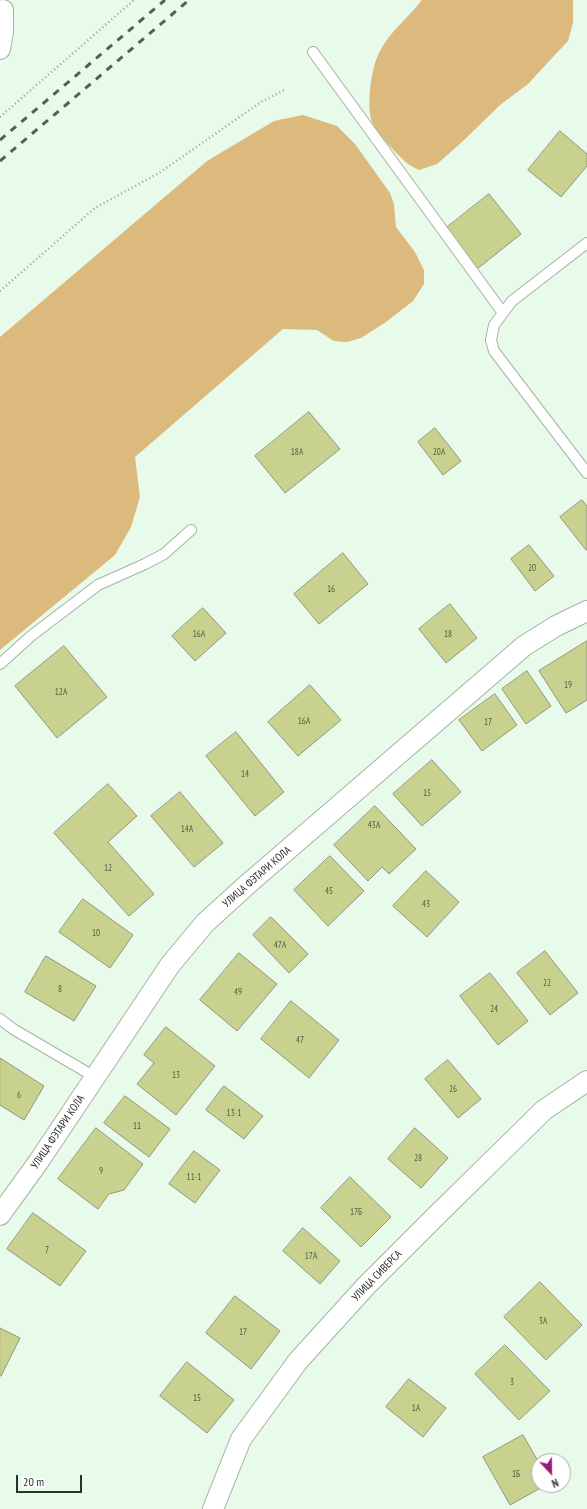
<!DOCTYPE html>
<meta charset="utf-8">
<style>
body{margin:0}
#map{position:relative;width:587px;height:1509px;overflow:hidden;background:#e8fae9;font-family:"PT Sans Narrow",sans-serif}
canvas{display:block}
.north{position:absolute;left:531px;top:1453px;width:40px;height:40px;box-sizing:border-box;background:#fff;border:1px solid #aaadaa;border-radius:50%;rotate:158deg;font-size:11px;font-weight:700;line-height:16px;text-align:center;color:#2a312a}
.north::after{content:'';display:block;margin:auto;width:14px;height:18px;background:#961a74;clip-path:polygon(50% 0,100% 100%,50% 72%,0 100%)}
.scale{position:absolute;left:16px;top:1475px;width:66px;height:18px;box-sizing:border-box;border:2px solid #2a312a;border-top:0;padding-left:5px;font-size:12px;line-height:14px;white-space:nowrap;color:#2a312a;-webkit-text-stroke:3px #fff;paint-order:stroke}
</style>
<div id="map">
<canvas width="587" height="1509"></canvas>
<div class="north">N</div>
<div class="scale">20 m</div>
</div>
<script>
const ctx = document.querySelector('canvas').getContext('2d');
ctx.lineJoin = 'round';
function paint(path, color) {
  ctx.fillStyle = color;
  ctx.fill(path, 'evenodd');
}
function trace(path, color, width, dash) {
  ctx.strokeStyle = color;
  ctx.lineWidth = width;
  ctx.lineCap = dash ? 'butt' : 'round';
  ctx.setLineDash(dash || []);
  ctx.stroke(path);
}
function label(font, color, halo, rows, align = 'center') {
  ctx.font = font + ' "PT Sans Narrow",sans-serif';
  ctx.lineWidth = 3;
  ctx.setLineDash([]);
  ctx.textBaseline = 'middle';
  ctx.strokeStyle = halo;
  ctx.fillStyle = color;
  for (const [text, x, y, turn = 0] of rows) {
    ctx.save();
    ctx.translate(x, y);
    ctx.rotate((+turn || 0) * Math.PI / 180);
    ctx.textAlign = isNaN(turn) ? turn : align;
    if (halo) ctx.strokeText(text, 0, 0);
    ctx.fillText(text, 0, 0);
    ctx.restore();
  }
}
const forest = new Path2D(`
 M 422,0 L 573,0 L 573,23 L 568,41 L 552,58 L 528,84 L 500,105 L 462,142 L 437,164 L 419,170 C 415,168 411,166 408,164 C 399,156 373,130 371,119 C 367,101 371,69 379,53 C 389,32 408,18 422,0 Z
 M 303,115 L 337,126 L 355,144 L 390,193 L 394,204 L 396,227 L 415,252 L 424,270 L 424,284 L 413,301 L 386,322 L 361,338 L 347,342 L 334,341 L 317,330 L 283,329 L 135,457 L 140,497 L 131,527 L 115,555 L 0,650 L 0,337 L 207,161 L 274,121 Z`);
const building = new Path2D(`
 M 560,131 L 587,154 L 587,166 L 561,197 L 528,170 Z
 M 489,194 L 521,234 L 477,269 L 445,229 Z
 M 309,412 L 340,449 L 285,493 L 255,456 Z
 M 435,428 L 461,461 L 443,475 L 418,442 Z
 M 582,500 L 587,506 L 587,550 L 586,550 L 560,517 Z
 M 529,545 L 554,576 L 535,591 L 511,559 Z
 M 343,553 L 368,584 L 319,624 L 294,594 Z
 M 450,604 L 477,638 L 446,663 L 419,629 Z
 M 203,608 L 226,633 L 195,661 L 172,636 Z
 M 587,641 L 587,700 L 566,713 L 539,671 Z
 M 64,646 L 107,697 L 57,738 L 15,686 Z
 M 527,671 L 551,706 L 526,724 L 502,689 Z
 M 310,685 L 341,720 L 298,756 L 268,722 Z
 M 495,694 L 517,725 L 482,751 L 459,720 Z
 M 236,732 L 284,792 L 255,816 L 206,756 Z
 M 432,760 L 461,792 L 422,826 L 393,794 Z
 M 108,784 L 137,816 L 108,842 L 154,894 L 129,916 L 54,833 Z
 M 180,792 L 223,843 L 194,867 L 151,816 Z
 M 375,806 L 416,849 L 389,874 L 382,867 L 368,881 L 334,845 Z
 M 330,856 L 364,891 L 328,926 L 294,890 Z
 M 426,871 L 459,902 L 427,937 L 393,906 Z
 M 83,899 L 133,935 L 110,968 L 59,932 Z
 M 271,917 L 308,954 L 289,973 L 253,935 Z
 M 545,951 L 578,993 L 550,1015 L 517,973 Z
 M 239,953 L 277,984 L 237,1031 L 200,1000 Z
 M 46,956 L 96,986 L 74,1021 L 25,992 Z
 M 490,973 L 528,1021 L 498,1045 L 460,996 Z
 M 291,1001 L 339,1040 L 309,1078 L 261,1039 Z
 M 166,1027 L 215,1066 L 176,1115 L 137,1084 L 154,1063 L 144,1055 Z
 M 0,1058 L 44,1086 L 24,1120 L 0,1105 Z
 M 448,1060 L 481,1099 L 458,1118 L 425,1079 Z
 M 224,1086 L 263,1116 L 244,1139 L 206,1110 Z
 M 125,1096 L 170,1129 L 149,1157 L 104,1123 Z
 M 96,1128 L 143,1164 L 124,1190 L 109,1194 L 98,1209 L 58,1179 Z
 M 415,1128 L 448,1158 L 421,1188 L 388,1159 Z
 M 194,1151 L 220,1170 L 195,1203 L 169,1184 Z
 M 350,1177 L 391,1217 L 361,1247 L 321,1208 Z
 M 33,1213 L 86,1251 L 60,1286 L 7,1249 Z
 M 303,1228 L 340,1261 L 320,1284 L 283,1251 Z
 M 540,1282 L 582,1325 L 546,1360 L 504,1317 Z
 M 235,1296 L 280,1331 L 251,1369 L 206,1333 Z
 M 0,1328 L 20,1338 L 1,1376 L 0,1376 Z
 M 505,1345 L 550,1391 L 519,1420 L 475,1374 Z
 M 187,1362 L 234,1400 L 207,1433 L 160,1396 Z
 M 409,1379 L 446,1408 L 423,1437 L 386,1407 Z
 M 523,1435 L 539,1463 L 539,1485 L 546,1485 L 510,1505 L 483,1457 Z`);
const path = new Path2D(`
 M 0,117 L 134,0
 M 0,291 L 95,208 L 159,173 L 261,102 L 284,90`);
const service = new Path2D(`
 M 313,52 L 503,313
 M 587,243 L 512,301 L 494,325 L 491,340 L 494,351 L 587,473
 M 0,664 L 31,636 L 98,585 L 145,564 L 164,554 L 191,530
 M 0,1019 L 13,1029 L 95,1077`);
const minor = new Path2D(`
 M 0,49 L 3,32 L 3,10
 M 0,1215 L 39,1161 L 170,965 L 205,923 L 249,883 L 524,646 L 556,626 L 587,611
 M 213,1509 L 241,1439 L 298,1361 L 366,1286 L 440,1212 L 544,1110 L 587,1081`);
const rail = new Path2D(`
 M 0,140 L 165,0
 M 0,161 L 189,0`);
const numberNames = [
 ["18А",297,452],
 ["20А",439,452],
 ["20",532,568],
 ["16",331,589],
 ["16А",199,634],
 ["18",448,634],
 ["19",568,685],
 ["12А",61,692],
 ["16А",304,721],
 ["17",488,722],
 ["14",245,774],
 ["15",427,793],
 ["43А",374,825],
 ["14А",187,829],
 ["12",108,868],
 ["45",329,891],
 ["43",426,904],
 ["10",96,933],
 ["47А",280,945],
 ["22",547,983],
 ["8",60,989],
 ["49",238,992],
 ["24",494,1009],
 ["47",300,1040],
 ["13",176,1075],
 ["26",453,1089],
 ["6",19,1095],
 ["13-1",234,1113],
 ["11",137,1126],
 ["28",418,1158],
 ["9",101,1171],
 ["11-1",194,1177],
 ["17Б",356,1212],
 ["7",47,1250],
 ["17А",311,1256],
 ["3А",543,1321],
 ["17",243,1332],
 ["3",512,1382],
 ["15",197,1398],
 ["1А",416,1408],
 ["1Б",516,1474]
];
const streetNames = [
 ["УЛИЦА ФЭТАРИ КОЛА",257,877,-41],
 ["УЛИЦА ФЭТАРИ КОЛА",58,1132,-56],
 ["УЛИЦА СИВЕРСА",377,1276,-46]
];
paint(forest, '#dcb97c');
paint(building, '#c9d18e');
trace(building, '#929581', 1);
trace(service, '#a3b4a4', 12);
trace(minor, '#a3b4a4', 22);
trace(path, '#96a397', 2.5, [1, 3]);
trace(service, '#fff', 10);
trace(minor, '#fff', 20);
trace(rail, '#565f56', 3, [7, 7]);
label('9px', '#525943', null, numberNames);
label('11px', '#2a312a', '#fff', streetNames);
</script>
